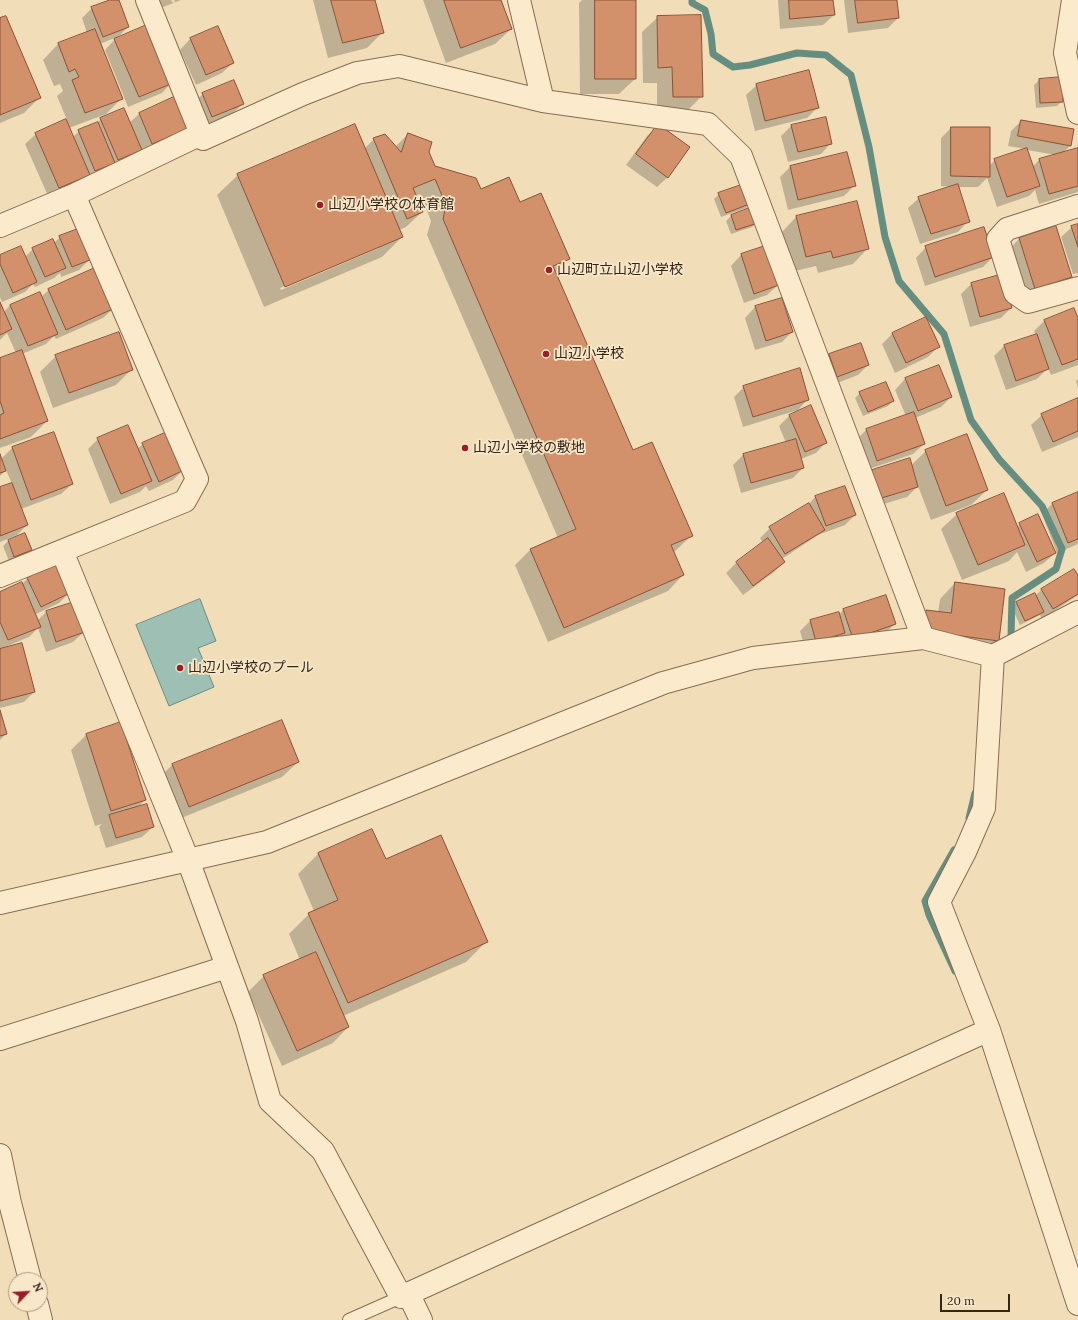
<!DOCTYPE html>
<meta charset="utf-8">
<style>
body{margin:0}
#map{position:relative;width:1078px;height:1320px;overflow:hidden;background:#f1ddb8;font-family:Lora,serif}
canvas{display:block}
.north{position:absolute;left:8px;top:1272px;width:40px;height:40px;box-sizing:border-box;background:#f8e7c8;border:1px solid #aa9982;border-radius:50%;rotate:65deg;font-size:11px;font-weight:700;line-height:16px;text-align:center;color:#352519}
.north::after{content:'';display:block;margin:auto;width:14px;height:18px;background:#9b1e26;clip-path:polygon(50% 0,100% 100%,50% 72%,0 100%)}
.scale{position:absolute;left:940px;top:1294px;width:70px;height:18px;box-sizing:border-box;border:2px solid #352519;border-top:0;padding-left:5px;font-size:12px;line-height:14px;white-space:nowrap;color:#352519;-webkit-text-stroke:3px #f8e7c8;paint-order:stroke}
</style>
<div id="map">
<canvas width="1078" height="1320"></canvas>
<div class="north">N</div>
<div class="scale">20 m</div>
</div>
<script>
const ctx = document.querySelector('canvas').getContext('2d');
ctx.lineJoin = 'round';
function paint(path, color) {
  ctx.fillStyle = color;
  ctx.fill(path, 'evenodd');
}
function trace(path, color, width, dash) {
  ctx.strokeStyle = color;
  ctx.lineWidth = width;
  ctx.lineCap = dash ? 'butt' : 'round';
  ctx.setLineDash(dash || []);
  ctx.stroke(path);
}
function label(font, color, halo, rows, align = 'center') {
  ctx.font = font + ' Lora,"Noto Sans JP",serif';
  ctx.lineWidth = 3.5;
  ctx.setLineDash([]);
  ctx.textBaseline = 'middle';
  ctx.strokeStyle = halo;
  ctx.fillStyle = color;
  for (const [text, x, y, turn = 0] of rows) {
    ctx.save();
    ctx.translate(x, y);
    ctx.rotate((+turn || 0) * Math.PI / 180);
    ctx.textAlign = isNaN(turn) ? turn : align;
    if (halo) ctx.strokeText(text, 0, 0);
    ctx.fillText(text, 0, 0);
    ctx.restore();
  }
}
const water = new Path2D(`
 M 200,599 L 216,641 L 198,648 L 214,687 L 169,706 L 136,625 Z`);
const shadow = new Path2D(`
 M 112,0 L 118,0 L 128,27 L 116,39 L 172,82 L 162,93 L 128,107 L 105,50 L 117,37 L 100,44 L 122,98 L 106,114 L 69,128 L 73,137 L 79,131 L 96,124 L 101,119 L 129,123 L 139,114 L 175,97 L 188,128 L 142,154 L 140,150 L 130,160 L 49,198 L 25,144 L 36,134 L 67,120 L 57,96 L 63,91 L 60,84 L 54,86 L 43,60 L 58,44 L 87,33 L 82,18 L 92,8 Z
 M 158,0 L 171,0 L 173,3 L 175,2 L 174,0 L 181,0 L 161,8 Z
 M 313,0 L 374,0 L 383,32 L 367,48 L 328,58 Z
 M 423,0 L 500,0 L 511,29 L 495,44 L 446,63 Z
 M 582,0 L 635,0 L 635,79 L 619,94 L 580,94 L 579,3 Z
 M 778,0 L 832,0 L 834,15 L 823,25 L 780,29 Z
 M 844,0 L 896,0 L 898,18 L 888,28 L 848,33 Z
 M 658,17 L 702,96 L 686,112 L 657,112 L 657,83 L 643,83 L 642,32 Z
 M 0,19 L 39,98 L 24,113 L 0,123 Z
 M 217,27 L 233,63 L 222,73 L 196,85 L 180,50 L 190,39 Z
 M 1039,80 L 1062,101 L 1057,106 L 1036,108 L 1034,85 Z
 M 757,85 L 817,108 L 807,118 L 755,131 L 746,95 Z
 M 203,94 L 243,104 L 232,114 L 202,127 L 192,104 Z
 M 1021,121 L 1070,146 L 1063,153 L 1078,149 L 1078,192 L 1039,204 L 1035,190 L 1029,196 L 997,207 L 987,178 L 978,187 L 957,187 L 968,221 L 958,232 L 920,244 L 908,208 L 919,198 L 952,187 L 941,186 L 941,138 L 951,128 L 989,166 L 995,160 L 1026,149 L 1008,146 L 1011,131 ZM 1027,150 L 1056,155 L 1039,160 L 1032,167 Z
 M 658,126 L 668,177 L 657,187 L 626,165 L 647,136 Z
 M 791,126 L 831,143 L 821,154 L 788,162 L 781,136 Z
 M 408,134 L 428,152 L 434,167 L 480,191 L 520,204 L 568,259 L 555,273 L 632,451 L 691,536 L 673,553 L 683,575 L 668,591 L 548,642 L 515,565 L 530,550 L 558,538 L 427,235 L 431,221 L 420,194 L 415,196 L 422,212 L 406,227 L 399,230 L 402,237 L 382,257 L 264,307 L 217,195 L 238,175 L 365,148 L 374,139 L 395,147 ZM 379,246 L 379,248 L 281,290 L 280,288 Z
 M 846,153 L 855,185 L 844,196 L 788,210 L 780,177 L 790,167 Z
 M 719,194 L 751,203 L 746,208 L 721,217 L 714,199 Z
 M 731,216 L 757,222 L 752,227 L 731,234 L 726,221 Z
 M 796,217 L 868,248 L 853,264 L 818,273 L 816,266 L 791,272 L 781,233 Z
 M 1078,225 L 1078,273 L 1073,274 L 1061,237 L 1072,227 Z
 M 60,237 L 89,260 L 79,270 L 61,277 L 60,273 L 54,278 L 35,287 L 33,284 L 25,292 L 2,302 L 0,297 L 0,256 L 25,257 L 33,249 L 53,244 Z
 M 1019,239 L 1071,277 L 1061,287 L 1025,299 L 1009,249 Z
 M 765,247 L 778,285 L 767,295 L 744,303 L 731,266 L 741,255 Z
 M 926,247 L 993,257 L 983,267 L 925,286 L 916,258 Z
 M 1002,275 L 1011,308 L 1001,318 L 970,327 L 961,294 L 971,284 Z
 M 49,290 L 114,308 L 103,318 L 56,339 L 54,336 L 46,344 L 22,354 L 47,421 L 31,437 L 0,448 L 0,359 L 16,353 L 7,333 L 0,340 L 0,304 L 4,312 L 10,305 L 41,297 Z
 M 781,299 L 792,332 L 782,342 L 755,350 L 745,318 L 755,307 Z
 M 925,318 L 938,347 L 928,357 L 895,373 L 882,344 L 892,334 Z
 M 1045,320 L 1078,321 L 1078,365 L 1051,375 L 1048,368 L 1037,379 L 1006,390 L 994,356 L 1004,346 L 1036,335 L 1034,331 Z
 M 830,355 L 868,365 L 858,375 L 827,387 L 819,366 Z
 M 56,356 L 132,369 L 116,385 L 53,408 L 40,372 Z
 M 938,366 L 951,397 L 941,407 L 915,418 L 924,444 L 913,454 L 866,470 L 856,440 L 866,430 L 906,416 L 895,390 L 905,379 Z
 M 1078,379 L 1078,388 L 1076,381 Z
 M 744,387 L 808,399 L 798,410 L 743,427 L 734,397 Z
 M 860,393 L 893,401 L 888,406 L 863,416 L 855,398 Z
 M 1078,400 L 1078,437 L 1042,452 L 1031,425 L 1042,415 Z
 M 789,416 L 826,442 L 816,453 L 801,459 L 803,468 L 793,478 L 741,493 L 733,465 L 743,455 L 786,443 L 779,426 Z
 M 98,439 L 137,449 L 143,444 L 183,470 L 173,480 L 149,491 L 146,486 L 140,492 L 110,504 L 88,449 Z
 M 12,448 L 72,484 L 61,494 L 21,509 L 27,525 L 17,535 L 0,542 L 0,488 L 12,484 L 6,470 L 0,476 L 0,457 L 1,459 Z
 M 926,451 L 987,490 L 971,505 L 931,520 L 918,486 L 907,497 L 864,510 Z
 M 845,487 L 855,515 L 845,525 L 818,535 L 782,559 L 784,562 L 774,572 L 743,595 L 726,573 L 736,563 L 763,543 L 760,538 L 770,528 L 809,504 L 815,497 Z
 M 1078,493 L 1078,544 L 1057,553 L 1042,514 L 1052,504 Z
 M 957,514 L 1016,527 L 1037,515 L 1055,553 L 1044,563 L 1026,572 L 1017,552 L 1009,561 L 962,580 L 941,529 Z
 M 25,534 L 31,550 L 26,555 L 9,561 L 3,546 L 8,541 Z
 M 1074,570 L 1078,577 L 1078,595 L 1042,619 L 1040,615 L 1020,625 L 1012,608 L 1016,603 L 1034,594 L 1035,596 L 1041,590 Z
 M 27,579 L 69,593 L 59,603 L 34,615 L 37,621 L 46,612 L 73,603 L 84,632 L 73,642 L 46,652 L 38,628 L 29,637 L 0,649 L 0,593 L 23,583 Z
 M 955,583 L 998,641 L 982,656 L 911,627 L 926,611 L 938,613 L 940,599 Z
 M 885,596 L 895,624 L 884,634 L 806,652 L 800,631 L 810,621 L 838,613 L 839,615 L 843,610 Z
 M 0,650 L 34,692 L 24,702 L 0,708 Z
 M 0,712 L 6,734 L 0,740 Z
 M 86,735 L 145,800 L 137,808 L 153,827 L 142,837 L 106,848 L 99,827 L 102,824 L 95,826 L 71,750 Z
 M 298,762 L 282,777 L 174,821 L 157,780 L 172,765 Z
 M 372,830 L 386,860 L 487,941 L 466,962 L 343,1016 L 348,1027 L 333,1043 L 282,1066 L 248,992 L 264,976 L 300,960 L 289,934 L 309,914 L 314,911 L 298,874 L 318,854 Z`);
const stream = new Path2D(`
 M 692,0 L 692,3 L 705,10 L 711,34 L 713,54 L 733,67 L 750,65 L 797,53 L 826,55 L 851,75 L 869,147 L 885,237 L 899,281 L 944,334 L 971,420 L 999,459 L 1042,506 L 1062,549 L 1056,569 L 1012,598 L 1011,637
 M 969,818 L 975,793
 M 954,850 L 925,901 L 929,915 L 955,971`);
const building = new Path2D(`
 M 110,0 L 119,0 L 129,27 L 103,37 L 91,7 Z
 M 331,0 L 375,0 L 384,33 L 343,43 Z
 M 444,0 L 501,0 L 512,29 L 461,48 Z
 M 595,0 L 636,0 L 636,79 L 595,79 Z
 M 789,0 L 833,0 L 835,15 L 790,19 Z
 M 855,0 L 897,0 L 899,18 L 858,23 Z
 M 701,15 L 703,97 L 673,97 L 672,67 L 658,68 L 657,16 Z
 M 6,16 L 41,98 L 0,115 L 0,18 Z
 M 149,24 L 173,83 L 139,97 L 114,39 Z
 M 218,26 L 234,63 L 206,75 L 190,38 Z
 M 95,29 L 123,99 L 85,113 L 72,80 L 79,77 L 75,69 L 69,72 L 58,43 Z
 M 809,70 L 819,108 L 765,121 L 756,84 Z
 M 1062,77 L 1063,102 L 1040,103 L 1039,79 Z
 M 234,80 L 244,104 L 212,117 L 202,93 Z
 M 176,96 L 190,128 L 152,144 L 139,113 Z
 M 124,108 L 142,150 L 118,160 L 100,118 Z
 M 826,117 L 832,144 L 798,152 L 791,125 Z
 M 66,119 L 90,175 L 59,188 L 35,133 Z
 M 1021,120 L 1074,129 L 1071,146 L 1018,136 Z
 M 98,122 L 115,163 L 95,171 L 78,130 Z
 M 355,124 L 403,237 L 285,287 L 237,174 Z
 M 658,124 L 690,147 L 668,178 L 636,154 Z
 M 951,127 L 990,127 L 990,177 L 951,176 Z
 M 408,133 L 432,142 L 429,152 L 435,166 L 476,178 L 481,189 L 509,177 L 520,202 L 541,193 L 570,259 L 553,266 L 633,450 L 652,442 L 693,536 L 671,545 L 684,575 L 564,628 L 530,549 L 576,529 L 443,219 L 446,205 L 435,179 L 413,188 L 423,212 L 407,219 L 373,138 L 385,134 L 401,152 Z
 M 1027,148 L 1040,186 L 1007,197 L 994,159 Z
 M 1078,148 L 1078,186 L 1049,194 L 1039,159 Z
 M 847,152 L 856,186 L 798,200 L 790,166 Z
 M 744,184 L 752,203 L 726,213 L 718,193 Z
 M 958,184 L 970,222 L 931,234 L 918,197 Z
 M 857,201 L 869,249 L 833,258 L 831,251 L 806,257 L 796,216 Z
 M 752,207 L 758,223 L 736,230 L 731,215 Z
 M 1078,224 L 1078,247 L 1071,226 Z
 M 1056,226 L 1072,277 L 1035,289 L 1019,238 Z
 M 984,227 L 994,257 L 935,277 L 925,246 Z
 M 78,229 L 90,260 L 72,267 L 59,236 Z
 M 53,239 L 66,268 L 45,277 L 32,248 Z
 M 21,246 L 37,282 L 13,293 L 0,264 L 0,255 Z
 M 765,246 L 779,285 L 754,294 L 741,254 Z
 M 97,267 L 115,308 L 66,330 L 48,289 Z
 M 1003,274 L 1012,308 L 980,317 L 971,283 Z
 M 40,292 L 58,334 L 28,346 L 10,305 Z
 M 782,298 L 793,332 L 766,341 L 755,306 Z
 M 0,302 L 12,329 L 0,335 Z
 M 1074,308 L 1078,318 L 1078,359 L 1062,365 L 1044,320 Z
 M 926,317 L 940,347 L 906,363 L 892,333 Z
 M 119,332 L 133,370 L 69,393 L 55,355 Z
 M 1037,334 L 1049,369 L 1016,381 L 1004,345 Z
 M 861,343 L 869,365 L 837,377 L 829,354 Z
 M 22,350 L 48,421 L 0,439 L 0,415 L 4,413 L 0,401 L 0,358 Z
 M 939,365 L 952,397 L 918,411 L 905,378 Z
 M 800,368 L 809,400 L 753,417 L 743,386 Z
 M 886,382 L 894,401 L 868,412 L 859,392 Z
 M 1078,398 L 1078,431 L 1053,442 L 1041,414 Z
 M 811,405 L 827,443 L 805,452 L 789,415 Z
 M 914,412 L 925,444 L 877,461 L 866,429 Z
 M 128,425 L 152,481 L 121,494 L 97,438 Z
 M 54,432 L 73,484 L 31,500 L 12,447 Z
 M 167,432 L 184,470 L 159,482 L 142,443 Z
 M 967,434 L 988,490 L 946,506 L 925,450 Z
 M 796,439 L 804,468 L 751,483 L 743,454 Z
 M 0,454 L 6,471 L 0,473 Z
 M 910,458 L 918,487 L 875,500 L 866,472 Z
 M 12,483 L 28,525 L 0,536 L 0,487 Z
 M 845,486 L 856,515 L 826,526 L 815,496 Z
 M 1078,492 L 1078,539 L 1068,543 L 1052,503 Z
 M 1004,493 L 1025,545 L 978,565 L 956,513 Z
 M 809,503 L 825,530 L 785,554 L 769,527 Z
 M 1038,514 L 1056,553 L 1037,562 L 1019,523 Z
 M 25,533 L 32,550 L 14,557 L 8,540 Z
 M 768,538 L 785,562 L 753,586 L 736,562 Z
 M 56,564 L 70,593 L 41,607 L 27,578 Z
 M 1074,569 L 1078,575 L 1078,594 L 1053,609 L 1041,589 Z
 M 22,582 L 41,627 L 8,640 L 0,622 L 0,592 Z
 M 955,582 L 1005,589 L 999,641 L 923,631 L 926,610 L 951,613 Z
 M 1035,593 L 1044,612 L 1025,621 L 1016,602 Z
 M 886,595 L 896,624 L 853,639 L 843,609 Z
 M 74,602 L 85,632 L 56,642 L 46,611 Z
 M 839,612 L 845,633 L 816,642 L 810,620 Z
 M 22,643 L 35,692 L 0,701 L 0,649 Z
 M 0,710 L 7,734 L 0,736 Z
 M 282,720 L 299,762 L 189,807 L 172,764 Z
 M 121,722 L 146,800 L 111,811 L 86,734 Z
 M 147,804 L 154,827 L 116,838 L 109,815 Z
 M 372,829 L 386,859 L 441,835 L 488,942 L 348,1003 L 308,913 L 338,900 L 318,853 Z
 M 316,952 L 349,1027 L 297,1051 L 263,975 Z`);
const service = new Path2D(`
 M 349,1320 L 401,1297`);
const minor = new Path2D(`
 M 147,0 L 203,139 L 303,94 L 357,73 L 399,66 L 543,101 L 708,124 L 741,156 L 923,638
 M 519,0 L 543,101
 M 1073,0 L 1065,53 L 1078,113
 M 1078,206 L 1007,229 L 998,239 L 1015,293 L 1028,302 L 1078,288
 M 0,226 L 74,195 L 201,134
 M 62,551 L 188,860 L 247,1021 L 270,1101 L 323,1151 L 401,1297 L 989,1030
 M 0,576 L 185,501 L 197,479 L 74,195
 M 993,656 L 984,808 L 965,852 L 939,902 L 989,1030 L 1078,1304
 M 188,860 L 267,842 L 663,683 L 753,658 L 923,638 L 993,656 L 1078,612
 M 0,1039 L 227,967
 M 0,1155 L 10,1203 L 30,1280
 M 408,1293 L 421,1320
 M 37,1304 L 41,1320`);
const tertiary = new Path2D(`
 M 0,903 L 188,860`);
const markers = [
 [320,205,4,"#9b1e26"],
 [549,270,4,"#9b1e26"],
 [546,354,4,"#9b1e26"],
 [465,448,4,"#9b1e26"],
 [180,668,4,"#9b1e26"]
];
const poiNames = [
 ["山辺小学校の体育館",328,205],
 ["山辺町立山辺小学校",557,270],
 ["山辺小学校",554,354],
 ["山辺小学校の敷地",473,448],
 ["山辺小学校のプール",188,668]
];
paint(water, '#9ec0b4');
trace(water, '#658e81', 1);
paint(shadow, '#0003');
trace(stream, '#658e81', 7);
paint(building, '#d2906b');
trace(building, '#895236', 1);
trace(service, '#886c52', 14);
trace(minor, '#886c52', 24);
trace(tertiary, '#886c52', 24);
trace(service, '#fceacc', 12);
trace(minor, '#fceacc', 22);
trace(tertiary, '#fceacc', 22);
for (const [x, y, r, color] of markers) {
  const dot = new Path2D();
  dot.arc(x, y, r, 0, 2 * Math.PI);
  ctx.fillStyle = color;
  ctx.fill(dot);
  trace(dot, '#f8e7c8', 1.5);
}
label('14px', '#352519', '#f8e7c8', poiNames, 'left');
</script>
